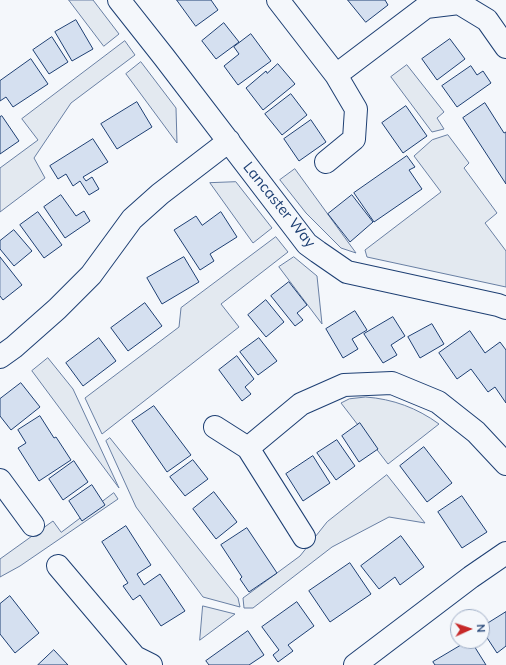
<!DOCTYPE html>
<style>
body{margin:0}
#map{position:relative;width:506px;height:665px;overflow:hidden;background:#f4f7fb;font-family:Mulish,sans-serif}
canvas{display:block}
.north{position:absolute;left:450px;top:609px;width:40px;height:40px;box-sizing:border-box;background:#f4f7fb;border:1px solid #9eadc5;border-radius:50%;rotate:87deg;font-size:11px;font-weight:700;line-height:16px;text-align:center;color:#1d3f73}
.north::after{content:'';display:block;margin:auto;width:14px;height:18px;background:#c62828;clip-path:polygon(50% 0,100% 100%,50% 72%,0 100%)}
</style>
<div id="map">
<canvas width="506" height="665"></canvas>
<div class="north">N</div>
</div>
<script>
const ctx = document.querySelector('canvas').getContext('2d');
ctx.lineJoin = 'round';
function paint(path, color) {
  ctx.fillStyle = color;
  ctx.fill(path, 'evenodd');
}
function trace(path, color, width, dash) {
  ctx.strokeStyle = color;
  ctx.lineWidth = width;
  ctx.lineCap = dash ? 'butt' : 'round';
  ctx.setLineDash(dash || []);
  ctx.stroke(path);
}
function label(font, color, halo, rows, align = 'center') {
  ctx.font = font + ' Mulish,sans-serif';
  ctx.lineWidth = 3;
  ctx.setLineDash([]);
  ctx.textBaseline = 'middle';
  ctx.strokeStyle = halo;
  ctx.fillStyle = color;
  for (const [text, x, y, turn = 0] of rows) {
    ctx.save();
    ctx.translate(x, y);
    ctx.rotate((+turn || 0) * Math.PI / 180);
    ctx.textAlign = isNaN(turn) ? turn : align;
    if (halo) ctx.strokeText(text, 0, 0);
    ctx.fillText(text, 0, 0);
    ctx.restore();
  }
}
const green = new Path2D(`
 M 69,0 L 93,0 L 119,34 L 104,46 Z
 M 125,41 L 135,55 L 71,103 L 34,158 L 45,178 L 0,212 L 0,168 L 38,140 L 22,119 Z
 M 141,62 L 176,108 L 177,143 L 126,74 Z
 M 407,65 L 444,112 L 437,118 L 444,129 L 432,132 L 391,77 Z
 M 448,135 L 469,163 L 464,168 L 497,213 L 485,223 L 506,251 L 506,287 L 367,257 L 365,250 L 441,192 L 414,156 L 432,140 Z
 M 295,169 L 356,253 L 341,248 L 306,213 L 280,180 Z
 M 236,182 L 272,228 L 253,243 L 210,183 Z
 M 276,237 L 288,252 L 221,304 L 239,327 L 102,434 L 85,398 L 179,327 L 181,308 Z
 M 294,257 L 317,276 L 322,324 L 279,267 Z
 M 48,358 L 73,389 L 119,488 L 32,371 Z
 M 366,397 C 393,399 417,408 439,424 L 388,464 L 341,403 L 349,399 Z
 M 110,438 L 238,598 L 240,607 L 203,597 L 136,507 L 106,441 Z
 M 387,475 L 425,523 L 389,517 L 332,547 L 253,608 L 244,608 L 243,598 L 300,556 L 327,522 Z
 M 114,493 L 118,499 L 20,566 L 0,577 L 0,559 L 53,521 L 61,532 Z
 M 203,606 L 235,614 L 200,640 Z`);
const building = new Path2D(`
 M 177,0 L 211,0 L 218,10 L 196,26 Z
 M 348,0 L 385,0 L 388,5 L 366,22 Z
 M 76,20 L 93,49 L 72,61 L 55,32 Z
 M 224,23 L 239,42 L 216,59 L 202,41 Z
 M 251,34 L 271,61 L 238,85 L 224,66 L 239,54 L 234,47 Z
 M 52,37 L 68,62 L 49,74 L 33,50 Z
 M 450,39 L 465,59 L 437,80 L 422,59 Z
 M 31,59 L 48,84 L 13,107 L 6,97 L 0,101 L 0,81 Z
 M 278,64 L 295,84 L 263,110 L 246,88 L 266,71 L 267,73 Z
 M 471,66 L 477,75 L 483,71 L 491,83 L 457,107 L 442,86 Z
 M 291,94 L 307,115 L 282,135 L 265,114 Z
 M 137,102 L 152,127 L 117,149 L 101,124 Z
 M 485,103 L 504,133 L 506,132 L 506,184 L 463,118 Z
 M 406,106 L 427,136 L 403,153 L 382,123 Z
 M 2,116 L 19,141 L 0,154 L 0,117 Z
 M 311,120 L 326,142 L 299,161 L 284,139 Z
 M 93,139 L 108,162 L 83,177 L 86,181 L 92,177 L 99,189 L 89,195 L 80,181 L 73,186 L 66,174 L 58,179 L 50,166 Z
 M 407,156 L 415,167 L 409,170 L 422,189 L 374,222 L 354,193 Z
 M 61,195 L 76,216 L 84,211 L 90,221 L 65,238 L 44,207 Z
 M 352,195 L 373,222 L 350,242 L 328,214 Z
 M 38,212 L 62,245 L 44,258 L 20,225 Z
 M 221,212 L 237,237 L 210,254 L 214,261 L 200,270 L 174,230 L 196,216 L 202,225 Z
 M 14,230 L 32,251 L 14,266 L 0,249 L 0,241 Z
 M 0,257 L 22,285 L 3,300 L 0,296 Z
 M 184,257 L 199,282 L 162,304 L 147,278 Z
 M 289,282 L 307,305 L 297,313 L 303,320 L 295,326 L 271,296 Z
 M 266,300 L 284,322 L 266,337 L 248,315 Z
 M 145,303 L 162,326 L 128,351 L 111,328 Z
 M 355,311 L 367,330 L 352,339 L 358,349 L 343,358 L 326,329 Z
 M 393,317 L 405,336 L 391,345 L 397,355 L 383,363 L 364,334 Z
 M 432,324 L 444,344 L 420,358 L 408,337 Z
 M 470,331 L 485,353 L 500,342 L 506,350 L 506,403 L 495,387 L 488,392 L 471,369 L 457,379 L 439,353 Z
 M 99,338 L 116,361 L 83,386 L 66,363 Z
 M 259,338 L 277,361 L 258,375 L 240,352 Z
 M 237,356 L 254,379 L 245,387 L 251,394 L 242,401 L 219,370 Z
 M 21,383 L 40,407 L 11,430 L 0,416 L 0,399 Z
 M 154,406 L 191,455 L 167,472 L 132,421 Z
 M 40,416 L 54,438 L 56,437 L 71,460 L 39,481 L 18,448 L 26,443 L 18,430 Z
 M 360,423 L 378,449 L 359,462 L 342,436 Z
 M 337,440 L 355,466 L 336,480 L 317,453 Z
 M 424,447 L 452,483 L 427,502 L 400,466 Z
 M 313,456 L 330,483 L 303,501 L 286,474 Z
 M 193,460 L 208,479 L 185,496 L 170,477 Z
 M 74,461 L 88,482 L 63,500 L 49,479 Z
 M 92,485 L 105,505 L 82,521 L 69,501 Z
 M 214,492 L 237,522 L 216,539 L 193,509 Z
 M 462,496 L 487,532 L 462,548 L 438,512 Z
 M 126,526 L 151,565 L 137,574 L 144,585 L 160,574 L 185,611 L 161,626 L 140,595 L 133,600 L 123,586 L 128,583 L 102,542 Z
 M 247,528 L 277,573 L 249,592 L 240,579 L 242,577 L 221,545 Z
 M 401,536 L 424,567 L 400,585 L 395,577 L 379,589 L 361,566 Z
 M 350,563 L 371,594 L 330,622 L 309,591 Z
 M 10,596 L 39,633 L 15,653 L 0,634 L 0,604 Z
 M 297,602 L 314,626 L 288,645 L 293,651 L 278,662 L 273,655 L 279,650 L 262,627 Z
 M 506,612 L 506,646 L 497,653 L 482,630 L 482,627 Z
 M 248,631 L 264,655 L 249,665 L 209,665 L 206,661 Z
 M 468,641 L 471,641 L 486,665 L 435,665 L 433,662 Z
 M 54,650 L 68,665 L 38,665 Z`);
const minor = new Path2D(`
 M 119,0 L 164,57 L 307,244 L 318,252 L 347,272 L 498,305 L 506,308
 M 278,0 L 336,75
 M 326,162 L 354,139 L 356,109 L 336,75 L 426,7 L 459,3 L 487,20 L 506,47
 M 0,357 L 14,347 L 57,309 L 91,275 L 132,219 L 160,194 L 229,141
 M 215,427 L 248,448 L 304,537
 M 248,448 L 301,404 L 344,385 L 392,383 L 438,402 L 476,432 L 506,464
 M 0,480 L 33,525
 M 58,566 L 135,657 L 151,665
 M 355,665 L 471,577 L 506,553`);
const streetNames = [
 ["Lancaster Way",279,205,51]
];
paint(green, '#e3e9f0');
trace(green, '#687fa3', 1);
paint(building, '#d5e0f0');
trace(building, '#1d3f73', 1);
trace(minor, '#1d3f73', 24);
trace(minor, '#f4f7fb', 22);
label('15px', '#1d3f73', '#f4f7fb', streetNames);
</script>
